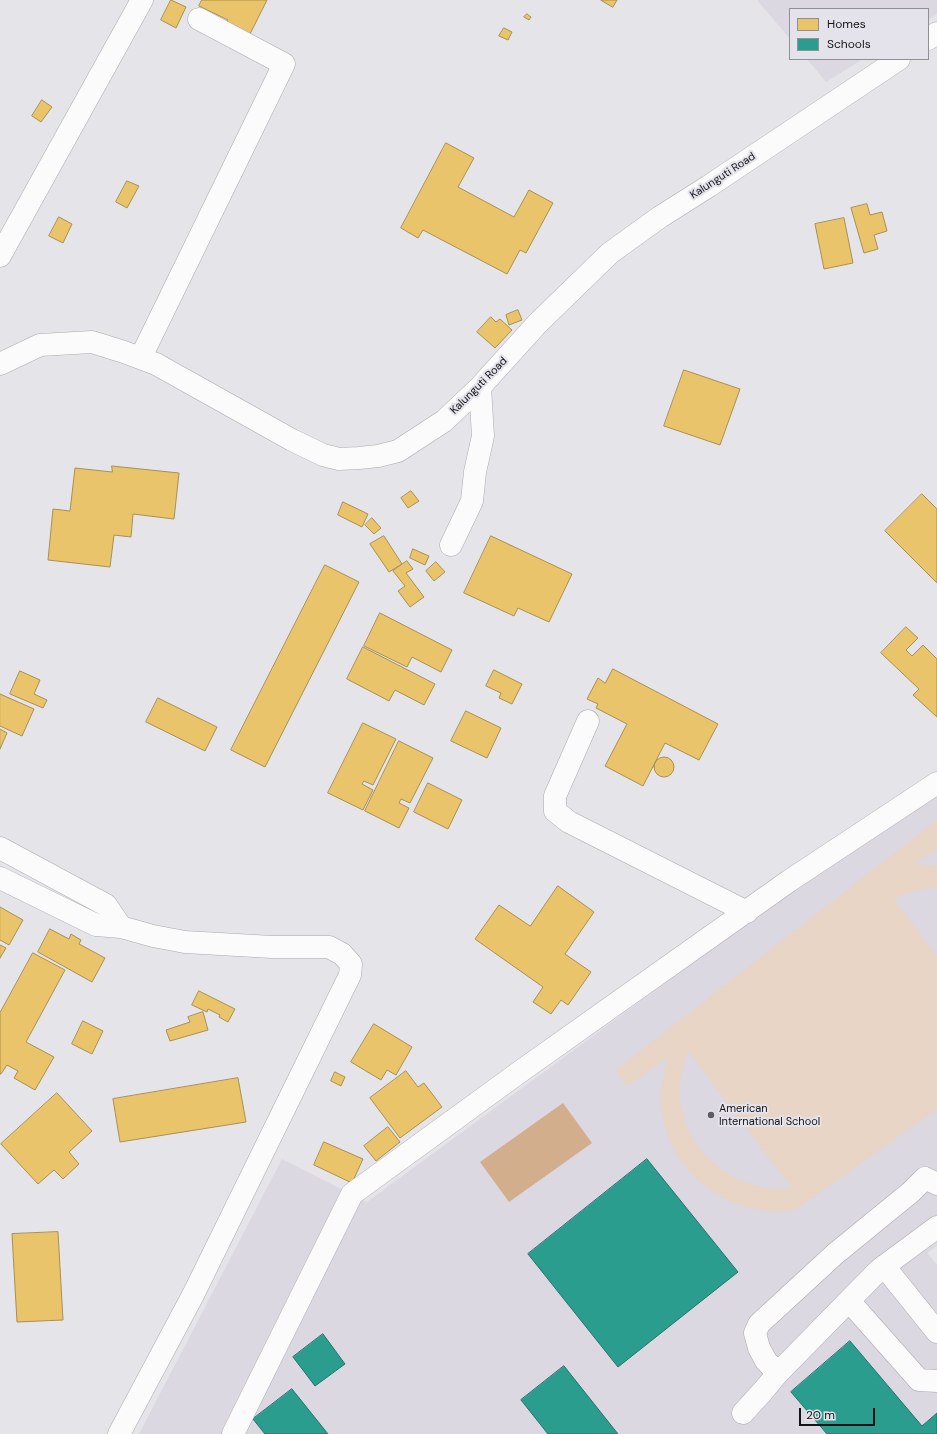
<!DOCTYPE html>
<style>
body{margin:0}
#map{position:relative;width:937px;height:1434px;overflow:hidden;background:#e5e4e8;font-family:"DM Sans",sans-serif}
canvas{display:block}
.legend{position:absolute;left:789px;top:8px;width:140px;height:52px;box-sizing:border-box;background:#e4e2ea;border:1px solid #918f95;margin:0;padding:5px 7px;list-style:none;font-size:12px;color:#141316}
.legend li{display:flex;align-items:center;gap:8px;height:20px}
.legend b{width:20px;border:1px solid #918f95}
.scale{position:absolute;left:799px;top:1408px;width:76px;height:18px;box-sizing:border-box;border:2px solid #141316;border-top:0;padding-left:5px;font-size:12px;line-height:14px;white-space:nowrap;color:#141316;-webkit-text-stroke:3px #e4e2ea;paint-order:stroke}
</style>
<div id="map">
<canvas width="937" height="1434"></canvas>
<ul class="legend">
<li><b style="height:11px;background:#e9c46a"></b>Homes</li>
<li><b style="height:11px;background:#2a9d8f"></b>Schools</li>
</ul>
<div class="scale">20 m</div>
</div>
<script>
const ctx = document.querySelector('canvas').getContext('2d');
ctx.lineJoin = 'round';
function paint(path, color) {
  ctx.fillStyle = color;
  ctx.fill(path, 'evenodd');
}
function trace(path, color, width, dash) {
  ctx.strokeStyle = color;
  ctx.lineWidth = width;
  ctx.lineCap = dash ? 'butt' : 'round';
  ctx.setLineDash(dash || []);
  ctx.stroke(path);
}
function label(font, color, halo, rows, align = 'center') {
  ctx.font = font + ' "DM Sans",sans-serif';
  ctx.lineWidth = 4;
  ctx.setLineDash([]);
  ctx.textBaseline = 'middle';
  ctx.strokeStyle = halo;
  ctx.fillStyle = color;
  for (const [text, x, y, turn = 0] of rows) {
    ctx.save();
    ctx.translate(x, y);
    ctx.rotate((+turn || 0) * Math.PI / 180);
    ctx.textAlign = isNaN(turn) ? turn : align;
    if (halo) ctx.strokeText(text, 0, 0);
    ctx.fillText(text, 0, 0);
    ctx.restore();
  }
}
const built = new Path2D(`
 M 757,0 L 937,0 L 937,14 L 928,20 L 928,9 L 790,9 L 790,39 Z
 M 807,59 L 863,59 L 826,82 Z
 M 933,786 L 937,786 L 937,1246 L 927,1253 L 937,1265 L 937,1434 L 139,1434 L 282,1159 L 367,1202 Z`);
const green = new Path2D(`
 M 937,820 L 937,849 L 915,864 L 937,866 L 937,888 C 921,888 907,892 894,899 L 937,957 L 937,1109 L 795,1210 C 782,1211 769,1212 756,1209 C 702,1199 661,1152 661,1097 C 661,1084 665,1071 668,1058 L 627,1086 L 616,1070 ZM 689,1052 L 792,1188 L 792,1189 C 779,1189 765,1189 753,1185 C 711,1172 679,1135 680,1090 C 681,1077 682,1063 689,1052 Z`);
const water = new Path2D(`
 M 563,1103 L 592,1143 L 509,1202 L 480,1162 Z`);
const homes = new Path2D(`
 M 171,0 L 186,7 L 176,28 L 161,20 Z
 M 202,0 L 267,0 L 250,34 L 226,23 L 228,20 L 199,6 Z
 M 601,0 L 617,0 L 613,7 Z
 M 527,14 L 531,17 L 529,20 L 524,17 Z
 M 504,28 L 512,32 L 508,40 L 499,36 Z
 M 42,100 L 52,107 L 41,122 L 32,116 Z
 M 446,143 L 474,158 L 458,187 L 514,217 L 529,190 L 553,203 L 526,253 L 520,250 L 507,274 L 423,230 L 418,238 L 401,228 Z
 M 127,181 L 139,186 L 127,208 L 116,202 Z
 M 867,204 L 870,215 L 882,212 L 887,231 L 874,235 L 878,249 L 864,253 L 851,208 Z
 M 59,217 L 72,224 L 63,243 L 49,236 Z
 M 844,218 L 853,263 L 824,269 L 815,224 Z
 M 518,310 L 522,320 L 509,325 L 506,315 Z
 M 491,317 L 496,322 L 500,319 L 512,330 L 495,348 L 477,332 Z
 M 684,370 L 740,389 L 720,445 L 664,426 Z
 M 112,466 L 179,473 L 174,519 L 133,514 L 131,537 L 114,535 L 110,567 L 48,560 L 53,509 L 70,511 L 75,468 L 112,472 Z
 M 411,491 L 419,501 L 408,508 L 401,498 Z
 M 922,494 L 937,509 L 937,583 L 885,531 Z
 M 343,502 L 368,514 L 362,527 L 338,515 Z
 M 372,518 L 381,528 L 374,534 L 365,525 Z
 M 384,536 L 402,564 L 389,572 L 370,544 Z
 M 491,536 L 572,574 L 549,622 L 518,608 L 514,616 L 464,593 Z
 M 413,549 L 429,556 L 425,565 L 410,558 Z
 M 407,561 L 413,569 L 406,573 L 424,597 L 410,607 L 398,591 L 405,586 L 393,571 Z
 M 436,562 L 445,572 L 434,581 L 426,571 Z
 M 325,565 L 359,582 L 265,767 L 231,750 Z
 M 380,613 L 452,650 L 441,672 L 412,657 L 407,667 L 364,646 Z
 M 906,627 L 918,638 L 906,650 L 912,656 L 923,645 L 937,659 L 937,717 L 913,695 L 919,689 L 881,653 Z
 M 363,647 L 435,684 L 424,705 L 395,690 L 389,701 L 347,679 Z
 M 613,669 L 718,724 L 699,760 L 665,743 L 643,786 L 605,766 L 627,724 L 596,708 L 598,704 L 587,699 L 598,678 L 605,683 Z
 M 494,670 L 522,684 L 512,704 L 499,698 L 501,693 L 486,686 Z
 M 20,671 L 40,680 L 34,694 L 47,700 L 43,708 L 10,694 Z
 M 0,694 L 34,709 L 22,736 L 0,726 Z
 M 158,698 L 217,727 L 205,751 L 146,722 Z
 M 466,711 L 501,728 L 487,758 L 451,741 Z
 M 363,723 L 396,739 L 373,785 L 364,781 L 362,784 L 373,790 L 363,810 L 328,793 Z
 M 0,729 L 7,733 L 0,749 Z
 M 399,741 L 433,758 L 410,803 L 401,799 L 399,803 L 409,808 L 399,828 L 365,811 Z
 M654 767a10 10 0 1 1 20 0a10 10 0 1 1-20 0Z
 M 428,783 L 462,800 L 448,829 L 414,812 Z
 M 558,886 L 594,912 L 565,954 L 591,972 L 568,1005 L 561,1000 L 551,1014 L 533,1002 L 543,987 L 475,939 L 499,905 L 530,926 Z
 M 0,907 L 23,920 L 9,945 L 0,940 Z
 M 50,929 L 69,939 L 71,934 L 81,940 L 79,944 L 105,958 L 92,982 L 38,952 Z
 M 0,945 L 6,948 L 0,958 Z
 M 33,953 L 65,970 L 26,1042 L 54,1057 L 35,1090 L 14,1078 L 18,1071 L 7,1065 L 1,1074 L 0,1074 L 0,1013 Z
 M 199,991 L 235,1009 L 228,1022 L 219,1017 L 220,1015 L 208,1009 L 207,1012 L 192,1005 Z
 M 203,1012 L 208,1030 L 170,1041 L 166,1030 L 190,1022 L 188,1017 Z
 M 83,1021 L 103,1031 L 92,1054 L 72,1044 Z
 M 374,1024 L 412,1047 L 396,1075 L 387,1070 L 381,1080 L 351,1062 Z
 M 406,1071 L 418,1087 L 424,1083 L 442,1107 L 400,1138 L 370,1098 Z
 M 335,1072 L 345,1077 L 341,1086 L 331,1081 Z
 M 238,1078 L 246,1122 L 120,1142 L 113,1099 Z
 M 57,1093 L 92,1131 L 69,1152 L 79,1164 L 63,1179 L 54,1170 L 38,1184 L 1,1144 Z
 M 388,1127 L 400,1142 L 376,1161 L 364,1146 Z
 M 324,1142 L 363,1159 L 352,1183 L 314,1165 Z
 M 58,1232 L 63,1320 L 17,1322 L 12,1234 Z`);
const schools = new Path2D(`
 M 647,1159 L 738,1272 L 618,1367 L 528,1254 Z
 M 323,1334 L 345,1364 L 315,1386 L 293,1357 Z
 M 850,1341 L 922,1426 L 937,1413 L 937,1434 L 827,1434 L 791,1392 Z
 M 564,1366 L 618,1434 L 548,1434 L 521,1400 Z
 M 292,1389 L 328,1434 L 265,1434 L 253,1419 Z`);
const minor = new Path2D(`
 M 928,39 L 937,33
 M 0,256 L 142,0
 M 141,357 L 284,64 L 199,19
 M 0,364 L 40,345 L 92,342 L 124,352 L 156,364 L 292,440 L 323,455 L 339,459 L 359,458 L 378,456 L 398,451 L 444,421 L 480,387 L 537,324 L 610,253 L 660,217 L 709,186 L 899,59
 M 451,545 L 472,501 L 475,472 L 483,436 L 480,387
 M 588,721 L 555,796 L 555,811 L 569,822 L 747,912
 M 0,848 L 106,905 L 121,927
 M 0,878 L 96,925 L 121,927 L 153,936 L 185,942 L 272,947 L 329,947 L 342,954 L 351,964 L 350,975 L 193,1295 L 119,1434
 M 937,1184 L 925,1178 L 911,1192 L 835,1254 L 759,1324 L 755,1333 L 759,1348 L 766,1361 L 778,1373 L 879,1270 L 937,1227
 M 884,1266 L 937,1332
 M 849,1301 L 919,1380 L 937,1381
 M 743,1413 L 763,1391 L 778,1373
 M 233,1434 L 352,1194 L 521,1071 L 789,881 L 937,783`);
const markers = [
 [711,1115,4,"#5d5c60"]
];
const streetNames = [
 ["Kalunguti Road",723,176,-33],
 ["Kalunguti Road",479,386,-45]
];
const poiNames = [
 ["American",719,1109],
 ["International School",719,1122]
];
paint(built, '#dbd8e2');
paint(green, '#e8d5c5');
paint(water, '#d2ae8c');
paint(homes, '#e9c46a');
trace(homes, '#a98f51', 1);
paint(schools, '#2a9d8f');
trace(schools, '#23746b', 1);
trace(minor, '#aaa9ad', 23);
trace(minor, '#fbfbfc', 22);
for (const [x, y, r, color] of markers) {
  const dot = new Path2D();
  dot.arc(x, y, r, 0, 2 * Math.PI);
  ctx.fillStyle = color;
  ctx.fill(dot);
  trace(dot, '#e4e2ea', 1.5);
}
label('11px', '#141316', '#e4e2ea', streetNames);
label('11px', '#141316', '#e4e2ea', poiNames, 'left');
</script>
